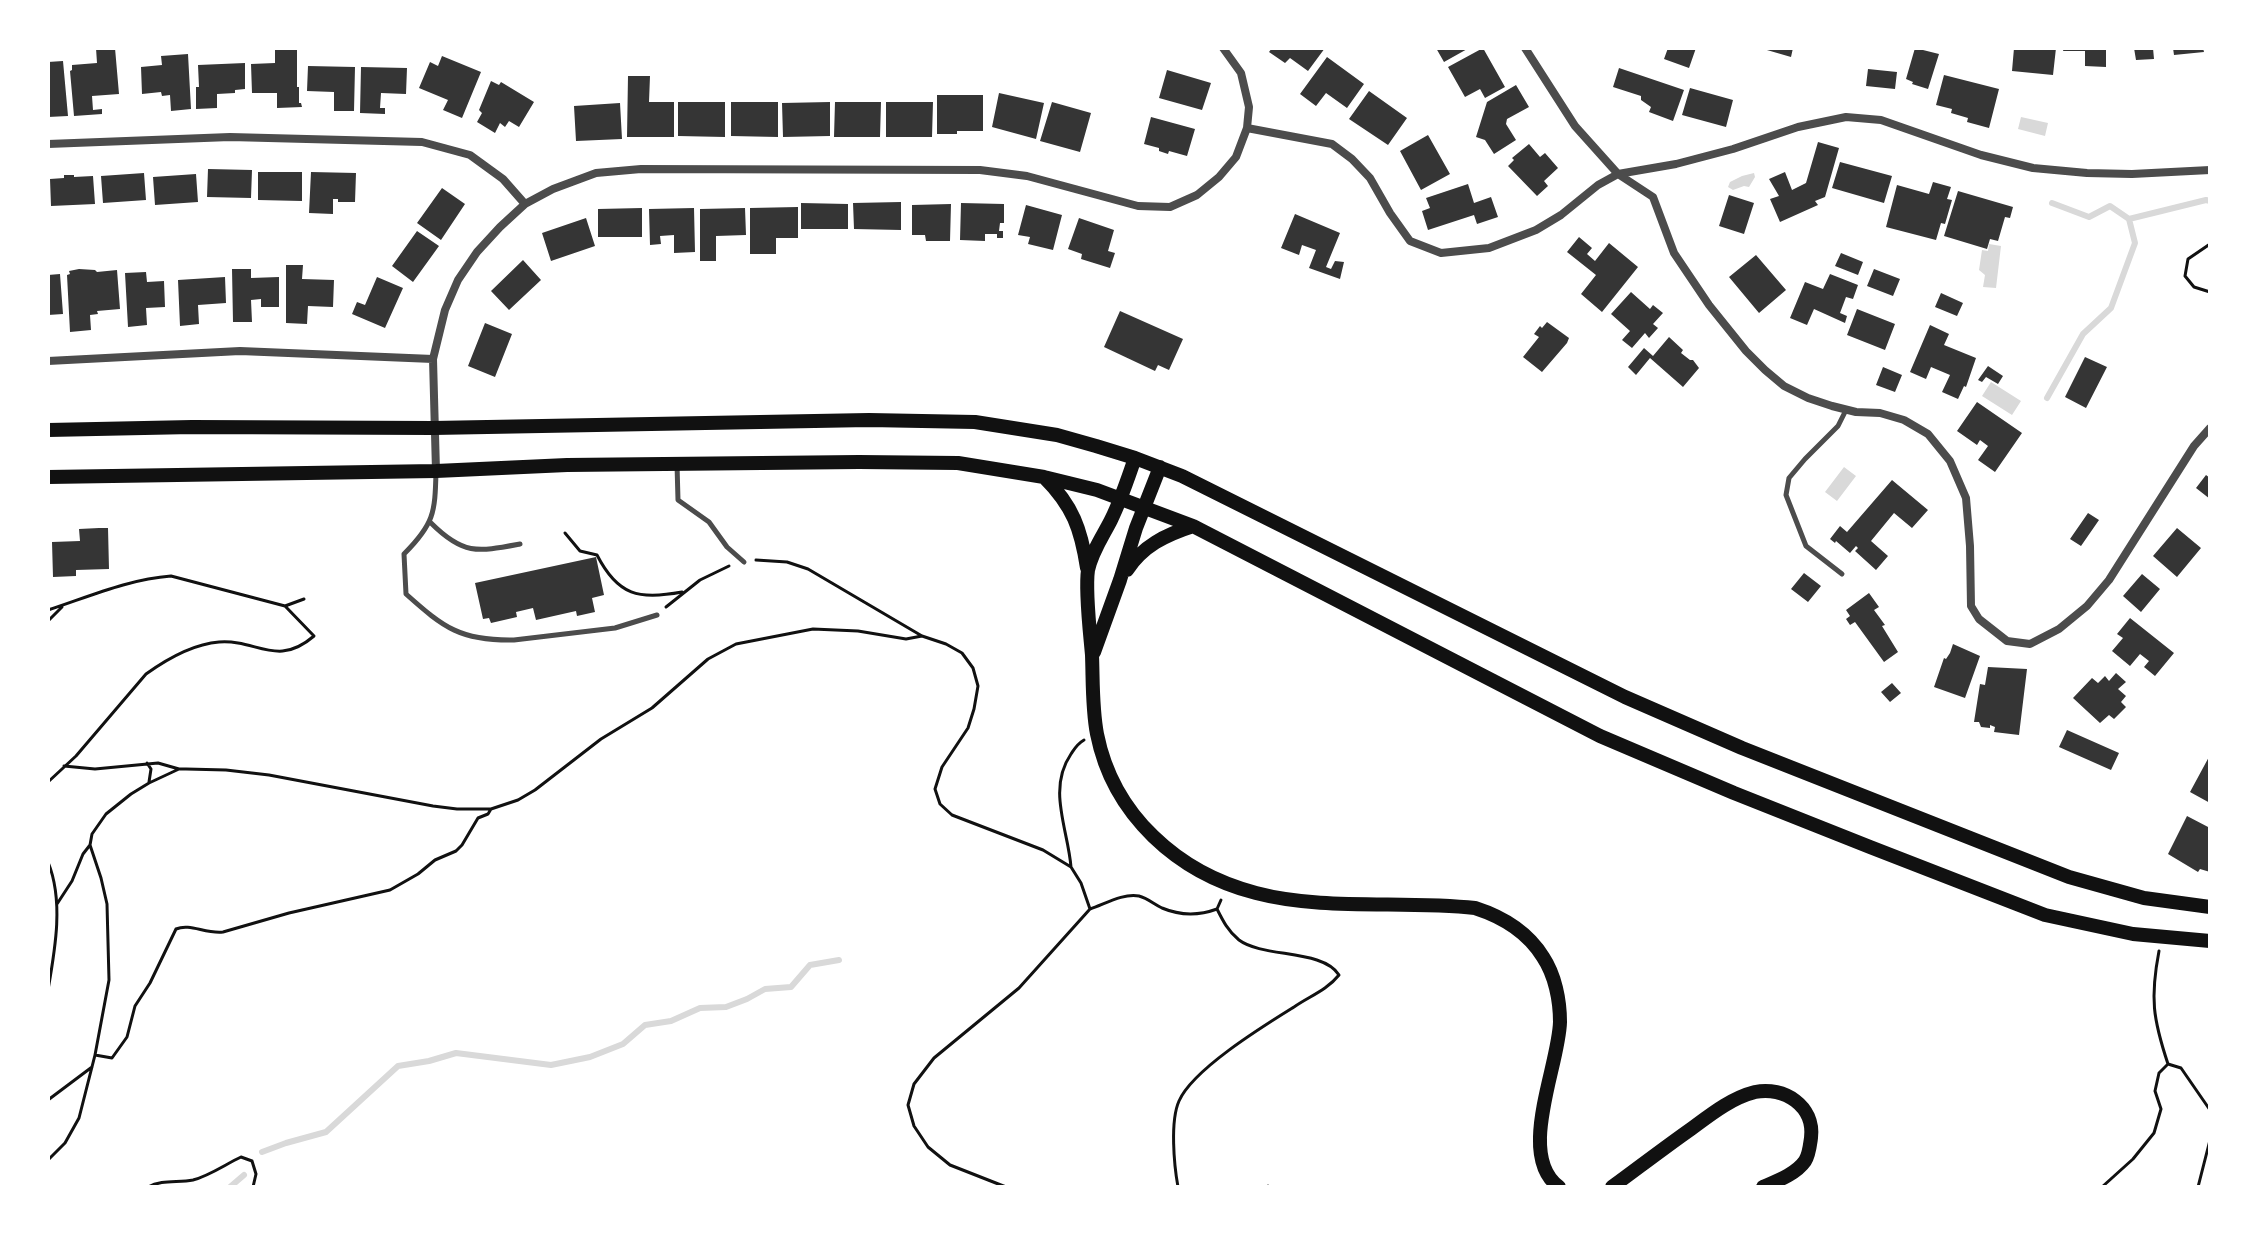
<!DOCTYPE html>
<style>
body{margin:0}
#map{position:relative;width:2258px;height:1235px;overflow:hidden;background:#fff;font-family:"Fira Sans",sans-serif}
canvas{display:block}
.frame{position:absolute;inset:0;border:50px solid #fff;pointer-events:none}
</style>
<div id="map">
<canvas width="2258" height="1235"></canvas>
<div class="frame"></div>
</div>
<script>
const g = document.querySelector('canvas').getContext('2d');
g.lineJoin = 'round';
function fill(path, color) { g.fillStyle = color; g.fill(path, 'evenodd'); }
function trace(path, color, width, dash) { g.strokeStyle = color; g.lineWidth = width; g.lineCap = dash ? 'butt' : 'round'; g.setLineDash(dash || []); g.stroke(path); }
fill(new Path2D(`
 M2021,117L2048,123L2045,136L2018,129Z
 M1754,173L1755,177L1749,187L1744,186L1733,190L1728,187L1730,182L1742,176Z
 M1989,244L2001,246L1996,288L1983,287L1985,275L1979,270L1982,250L1988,251Z
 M1991,382L2021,401L2012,415L1982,396Z
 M1844,467L1856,476L1837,501L1825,492Z`), '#d9d9d9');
trace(new Path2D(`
 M2052,203L2089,217L2110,206L2129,219L2206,200L2210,201
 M2047,398L2083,334L2111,308L2135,243L2129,219
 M262,1152L286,1143L326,1132L398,1066L429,1061L456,1053L551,1065L590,1057L623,1044L645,1025L671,1021L700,1008L726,1007L747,999L765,989L791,987L810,965L839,960
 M230,1187L244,1175`), '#d9d9d9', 6);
fill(new Path2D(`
 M96,48H115L119,94L92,96L93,110L102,109V114L74,116L70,71L72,70V65L97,63Z
 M1272,48H1325L1308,71L1290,58L1285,63L1269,52Z
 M1436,48H1469L1444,62Z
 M1483,48L1505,87L1485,98L1480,89L1465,97L1448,67Z
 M1668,48H1696L1689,68L1664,59Z
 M1760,48H1793L1791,57Z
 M1915,48L1939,54L1928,89L1912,84L1913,82L1906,79Z
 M2014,48H2056L2053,75L2012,71Z
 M2064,48H2106V67L2085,66V51H2063Z
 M2134,48H2153L2154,59L2136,60Z
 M2173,48H2203L2204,52L2174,55Z
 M275,50H297V87H299V103H301L302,107L277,108V93H252L251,64L275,63Z
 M188,54L191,109L171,111L170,95L162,96L161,92L142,94L141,67L162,65L161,56Z
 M442,56L481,72L462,118L443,110L448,100L419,88L430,62L438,66Z
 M1327,57L1364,84L1347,108L1326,93L1316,106L1300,94Z
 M63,61L68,116L48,117V62Z
 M245,63V89L235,90V93L217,94V108L196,109V87H199L198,65Z
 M308,66L355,67L354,111H334V92L307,91Z
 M361,67L407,68L406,94L381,93L380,108H385V114L360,113Z
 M1619,68L1684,90L1673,121L1649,112L1651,107L1641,100V96L1613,87Z
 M1868,69L1897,72L1895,89L1866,86Z
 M1167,70L1211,83L1202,110L1159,98Z
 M1944,75L1999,89L1989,128L1967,122L1968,118L1951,113L1952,109L1936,105Z
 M628,76H650L649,102H674V137H627Z
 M491,81L499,85L501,82L534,102L519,127L509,121L505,127L500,123L495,133L477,122L482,113L479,110Z
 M1516,85L1529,107L1507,119L1506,124L1516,140L1494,154L1485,140L1476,137L1487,102Z
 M1690,88L1733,100L1726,127L1682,115Z
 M1369,91L1407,118L1388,145L1349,119Z
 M999,93L1044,103L1036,139L992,127Z
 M937,95H983V131H957V134H937Z
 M678,102H725V137L678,136Z
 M731,102H778V137L731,136Z
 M830,102V136L783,137L782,103Z
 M835,102H881L880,137H834Z
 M886,102H933L932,137H886Z
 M1052,102L1091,113L1080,152L1040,141Z
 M620,103L622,139L576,141L574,106Z
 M1151,117L1195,129L1187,156L1169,151L1168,154L1159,151V148L1144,144Z
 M1428,135L1450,174L1421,190L1400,151Z
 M1818,142L1839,148L1825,197L1815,201L1818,205L1780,222L1770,199L1779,196L1769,179L1785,172L1792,190L1806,183Z
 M1529,144L1540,157L1545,153L1558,168L1544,181L1548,186L1537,196L1508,166L1514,160L1512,158Z
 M1840,162L1892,176L1884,203L1832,188Z
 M208,169L252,170L251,198L207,197Z
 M258,172H302V201L258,200Z
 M311,172L356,173L355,202H338V199H333V214L309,213Z
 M144,173L146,200L103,203L101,176Z
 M196,174L198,202L155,205L153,177Z
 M64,175H74V177L93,176L95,204L51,206L50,179L64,178Z
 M1933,182L1951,187L1947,199L1952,200L1945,224L1941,223L1936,240L1886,227L1897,185L1929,194Z
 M1468,184L1474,203L1491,197L1498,217L1477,224L1474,215L1428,230L1422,211L1430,208L1426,198Z
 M442,188L465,204L441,240L417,223Z
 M1958,191L2013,207L2010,218L2005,217L1998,241L1990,239L1987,249L1944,236Z
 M1729,195L1754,203L1744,234L1719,226Z
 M901,202V230L854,229L853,203Z
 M801,203L848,204V229H801Z
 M961,203L1004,204V223H1000L999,231H1003V238H997V234H985V241L960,240Z
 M951,204L950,241H926L925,235H912V205Z
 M1026,205L1062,215L1053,250L1028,244L1030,237L1018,235Z
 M798,207V238H776V254H750V208Z
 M642,208V237H598V209Z
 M694,208L695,252L674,253V235L660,236L661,244L650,245L649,209Z
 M745,208L746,235L716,236V261H700V209Z
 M1295,214L1340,233L1326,267L1331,269L1335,261L1344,262L1340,279L1309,268L1316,250L1302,245L1299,255L1281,248Z
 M586,218L595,246L551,261L542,233Z
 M1079,218L1114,230L1108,251L1115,253L1110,268L1081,259L1082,254L1068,249Z
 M417,231L439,246L413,282L392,266Z
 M1579,237L1592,248L1587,254L1595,261L1609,243L1638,267L1602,312L1581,294L1596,275L1567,252Z
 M1841,253L1863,262L1858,275L1835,266Z
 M1756,255L1786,290L1759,313L1729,277Z
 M523,260L541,280L509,310L491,291Z
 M286,265H303L302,279L334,280L333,307L308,306L307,324L286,323Z
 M79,269L95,270L97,272L117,270L120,309L97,311L98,314L90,315L91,330L70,332L67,275L70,274L69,271Z
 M232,269H251V278L279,277V307H261V299L251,300L252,322H233Z
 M1874,269L1900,279L1893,296L1867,286Z
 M146,272L147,282L164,281L165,307L146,308L147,325L128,327L125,273Z
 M60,274L63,314L48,315V275Z
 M1830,274L1858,285L1853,299L1846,297L1840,313L1847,316L1845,323L1814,309L1807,325L1790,318L1805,282L1823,289Z
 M225,277L226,303L198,305L199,324L180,326L178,280Z
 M377,277L403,288L385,328L352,314L357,302L365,305Z
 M1631,292L1650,309L1653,305L1663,313L1653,324L1658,328L1649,338L1645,333L1632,348L1622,340L1630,331L1611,314Z
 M1941,293L1963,303L1957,316L1935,307Z
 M1857,309L1895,324L1885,350L1847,335Z
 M1120,311L1183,339L1169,370L1158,365L1155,371L1104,347Z
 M1547,322L1569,338L1567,343L1542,372L1523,357L1539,337L1534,334L1540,326L1542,328Z
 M485,323L512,334L495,377L468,366Z
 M1930,325L1949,334L1944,345L1976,358L1966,387L1964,386L1958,399L1942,392L1950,375L1931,367L1926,379L1910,372Z
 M1669,337L1683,350L1681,353L1690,360H1693L1699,368L1683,387L1650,358L1636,375L1628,367L1644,348L1653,356Z
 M2085,357L2107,367L2086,408L2065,397Z
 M1988,366L2003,376L1998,384L1986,377L1982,382L1978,380Z
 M1883,367L1902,375L1895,392L1876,385Z
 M1977,402L2022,433L1995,472L1978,460L1988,446L1980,440L1977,445L1957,431Z
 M2206,475L2210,478V499L2196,488Z
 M1892,480L1928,510L1912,528L1894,513L1871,541L1888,556L1876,570L1855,551L1858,548L1856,546L1850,553L1836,541L1835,543L1830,539L1840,526L1847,532Z
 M2088,513L2099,520L2081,546L2070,539Z
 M99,528H108L109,569L76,570V576L53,577L52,542L80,541L79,529Z
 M2177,528L2201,548L2177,577L2153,556Z
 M596,557L604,595L592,598L595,612L577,616L576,611L536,620L533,608L516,612L517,617L491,623L489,618L483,619L475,583Z
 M1804,573L1821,586L1808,602L1791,589Z
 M2142,574L2160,589L2141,612L2123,596Z
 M1869,593L1879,607L1874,610L1885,625L1882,626L1898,652L1884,662L1855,622L1850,625L1846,619L1850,616L1846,610Z
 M2130,618L2174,653L2155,676L2144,667L2149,661L2140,654L2130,666L2112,651L2123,638L2117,634Z
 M1953,644L1980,656L1965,698L1934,687L1944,658L1946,659L1950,653Z
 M1988,667L2027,669L2019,735L1994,732L1995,727L1990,725V728L1981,727L1979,722H1974L1980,684L1985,685Z
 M2116,673L2126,682L2118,689L2126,696L2121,702L2126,707L2114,719L2109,715L2100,723L2073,698L2092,678L2098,683L2105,676L2109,681Z
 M1892,683L1901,693L1890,702L1881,692Z
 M2067,730L2119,753L2111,770L2059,747Z
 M2210,755V803L2190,792Z
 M2187,816L2210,828V872L2200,869L2198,872L2168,854Z`), '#353535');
trace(new Path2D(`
 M2210,244L2188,259L2185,276L2194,287L2210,292
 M565,533L580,551L597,555C618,596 639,600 682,592
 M756,560L787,562L808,569L922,636L946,644L962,653L973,668L978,686L974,709L968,728L942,767L935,789L940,804L952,815L1043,850L1071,867L1081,883L1090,909
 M666,607L700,580L729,566
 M48,610C88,597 129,579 171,576L285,606L304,599
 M48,621L62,607
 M147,763L151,769L149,782
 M64,766L95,769L158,763L179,769
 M48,782L76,756L146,674C167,659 193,644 219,642C257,639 277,668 314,636L285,606
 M48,862C64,901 55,950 48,990
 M1071,867C1068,829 1047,789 1071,754C1075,748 1077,744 1084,740
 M57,904L72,881L83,854L90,845
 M1090,909C1105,904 1123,893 1139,896C1147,898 1154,904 1162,908C1181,916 1198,916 1217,909L1221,900
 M2159,951C2150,998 2153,1019 2168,1064
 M95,1055L112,1058L127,1037L135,1006L150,983L176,929C190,923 205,934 223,932L289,913L390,890L418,874L435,860L456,851L462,845L478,818L488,814L491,809
 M48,1100L92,1067
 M48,1160L65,1143L79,1118L95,1055L109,980L107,904L101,878L90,845L92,834L106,814L131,794L149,783L179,769H186L226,770L269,775L433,806L457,809H491L518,800L535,790L601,739L652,708L708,659L736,644L813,629L858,631L906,639L922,636
 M148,1187C162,1179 178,1183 193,1180C209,1176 226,1164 241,1157L252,1161L256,1174L253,1187
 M1006,1187L950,1165L928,1147L914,1126L908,1105L914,1084L934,1058L1019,988L1090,909
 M1178,1187C1174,1165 1170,1121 1179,1101C1193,1069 1265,1025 1294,1007C1310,996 1327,990 1339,975C1323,949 1263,958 1239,940C1228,931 1223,921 1217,909
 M1268,1187V1186
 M2102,1187L2133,1159L2154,1133L2161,1109L2155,1091L2159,1073L2168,1064L2181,1068L2210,1110
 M2198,1187L2210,1140`), '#111', 3);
trace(new Path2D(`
 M677,464L678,500L709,522L727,547L744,562
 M436,472C435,513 434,524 404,554L406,594C444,628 461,641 514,640L615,628L657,615
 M431,523C463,555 477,552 520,544
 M1842,574L1806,546L1786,495L1789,478L1805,459L1838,426L1846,410`), '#4c4c4c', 5);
trace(new Path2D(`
 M1525,48L1575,126L1618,174L1653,197L1674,253L1709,305L1746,351L1765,370L1784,386L1808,398L1832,406L1856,412L1880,413L1904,420L1928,434L1950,461L1966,498L1970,546L1971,606L1979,619L2007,641L2030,644L2059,629L2087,606L2109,580L2194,446L2210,428
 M1247,128L1332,144L1352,159L1370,178L1390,213L1410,241L1441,253L1489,248L1536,230L1561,215L1598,185L1618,174L1676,164L1733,149L1798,127L1846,117L1881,120L1981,155L2033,168L2087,173L2132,174L2210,170
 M48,144L230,137L422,142L470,155L503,179L525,204
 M48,361L240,351L433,359
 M436,471L433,359L445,310L458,280L477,252L500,227L525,204L553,189L596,173L641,169L980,170L1027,176L1138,206L1170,207L1197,195L1219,177L1236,157L1247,128L1249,107L1241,73L1223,48`), '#4c4c4c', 8);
trace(new Path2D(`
 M48,430L192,427L433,428L869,420L975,422L1057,435L1096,446L1135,458L1182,476L1625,697L1742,748L2069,877L2144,898L2210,907
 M1135,458C1128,478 1121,500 1111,520C1103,536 1092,551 1088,570C1085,591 1090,632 1092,655C1093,681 1092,708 1097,734C1113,815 1178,873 1256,893C1324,911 1404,900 1475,908C1503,917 1527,931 1543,957C1555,975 1560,1000 1560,1022C1559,1066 1516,1156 1559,1187
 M48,477L436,471L567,465L859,462L958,463L1044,477L1097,490L1193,526L1600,736L1734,793L1870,847L2045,915L2133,934L2210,941
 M1044,477C1073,506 1081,529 1087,568
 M1127,570C1143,546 1165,535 1193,526
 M1094,652L1120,580L1136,528L1160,467
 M1612,1187C1638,1168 1664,1148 1691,1129C1710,1115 1731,1098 1755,1092C1784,1086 1815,1106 1811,1138C1810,1145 1809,1155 1805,1161C1796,1174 1777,1181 1763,1187`), '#111', 14);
</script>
